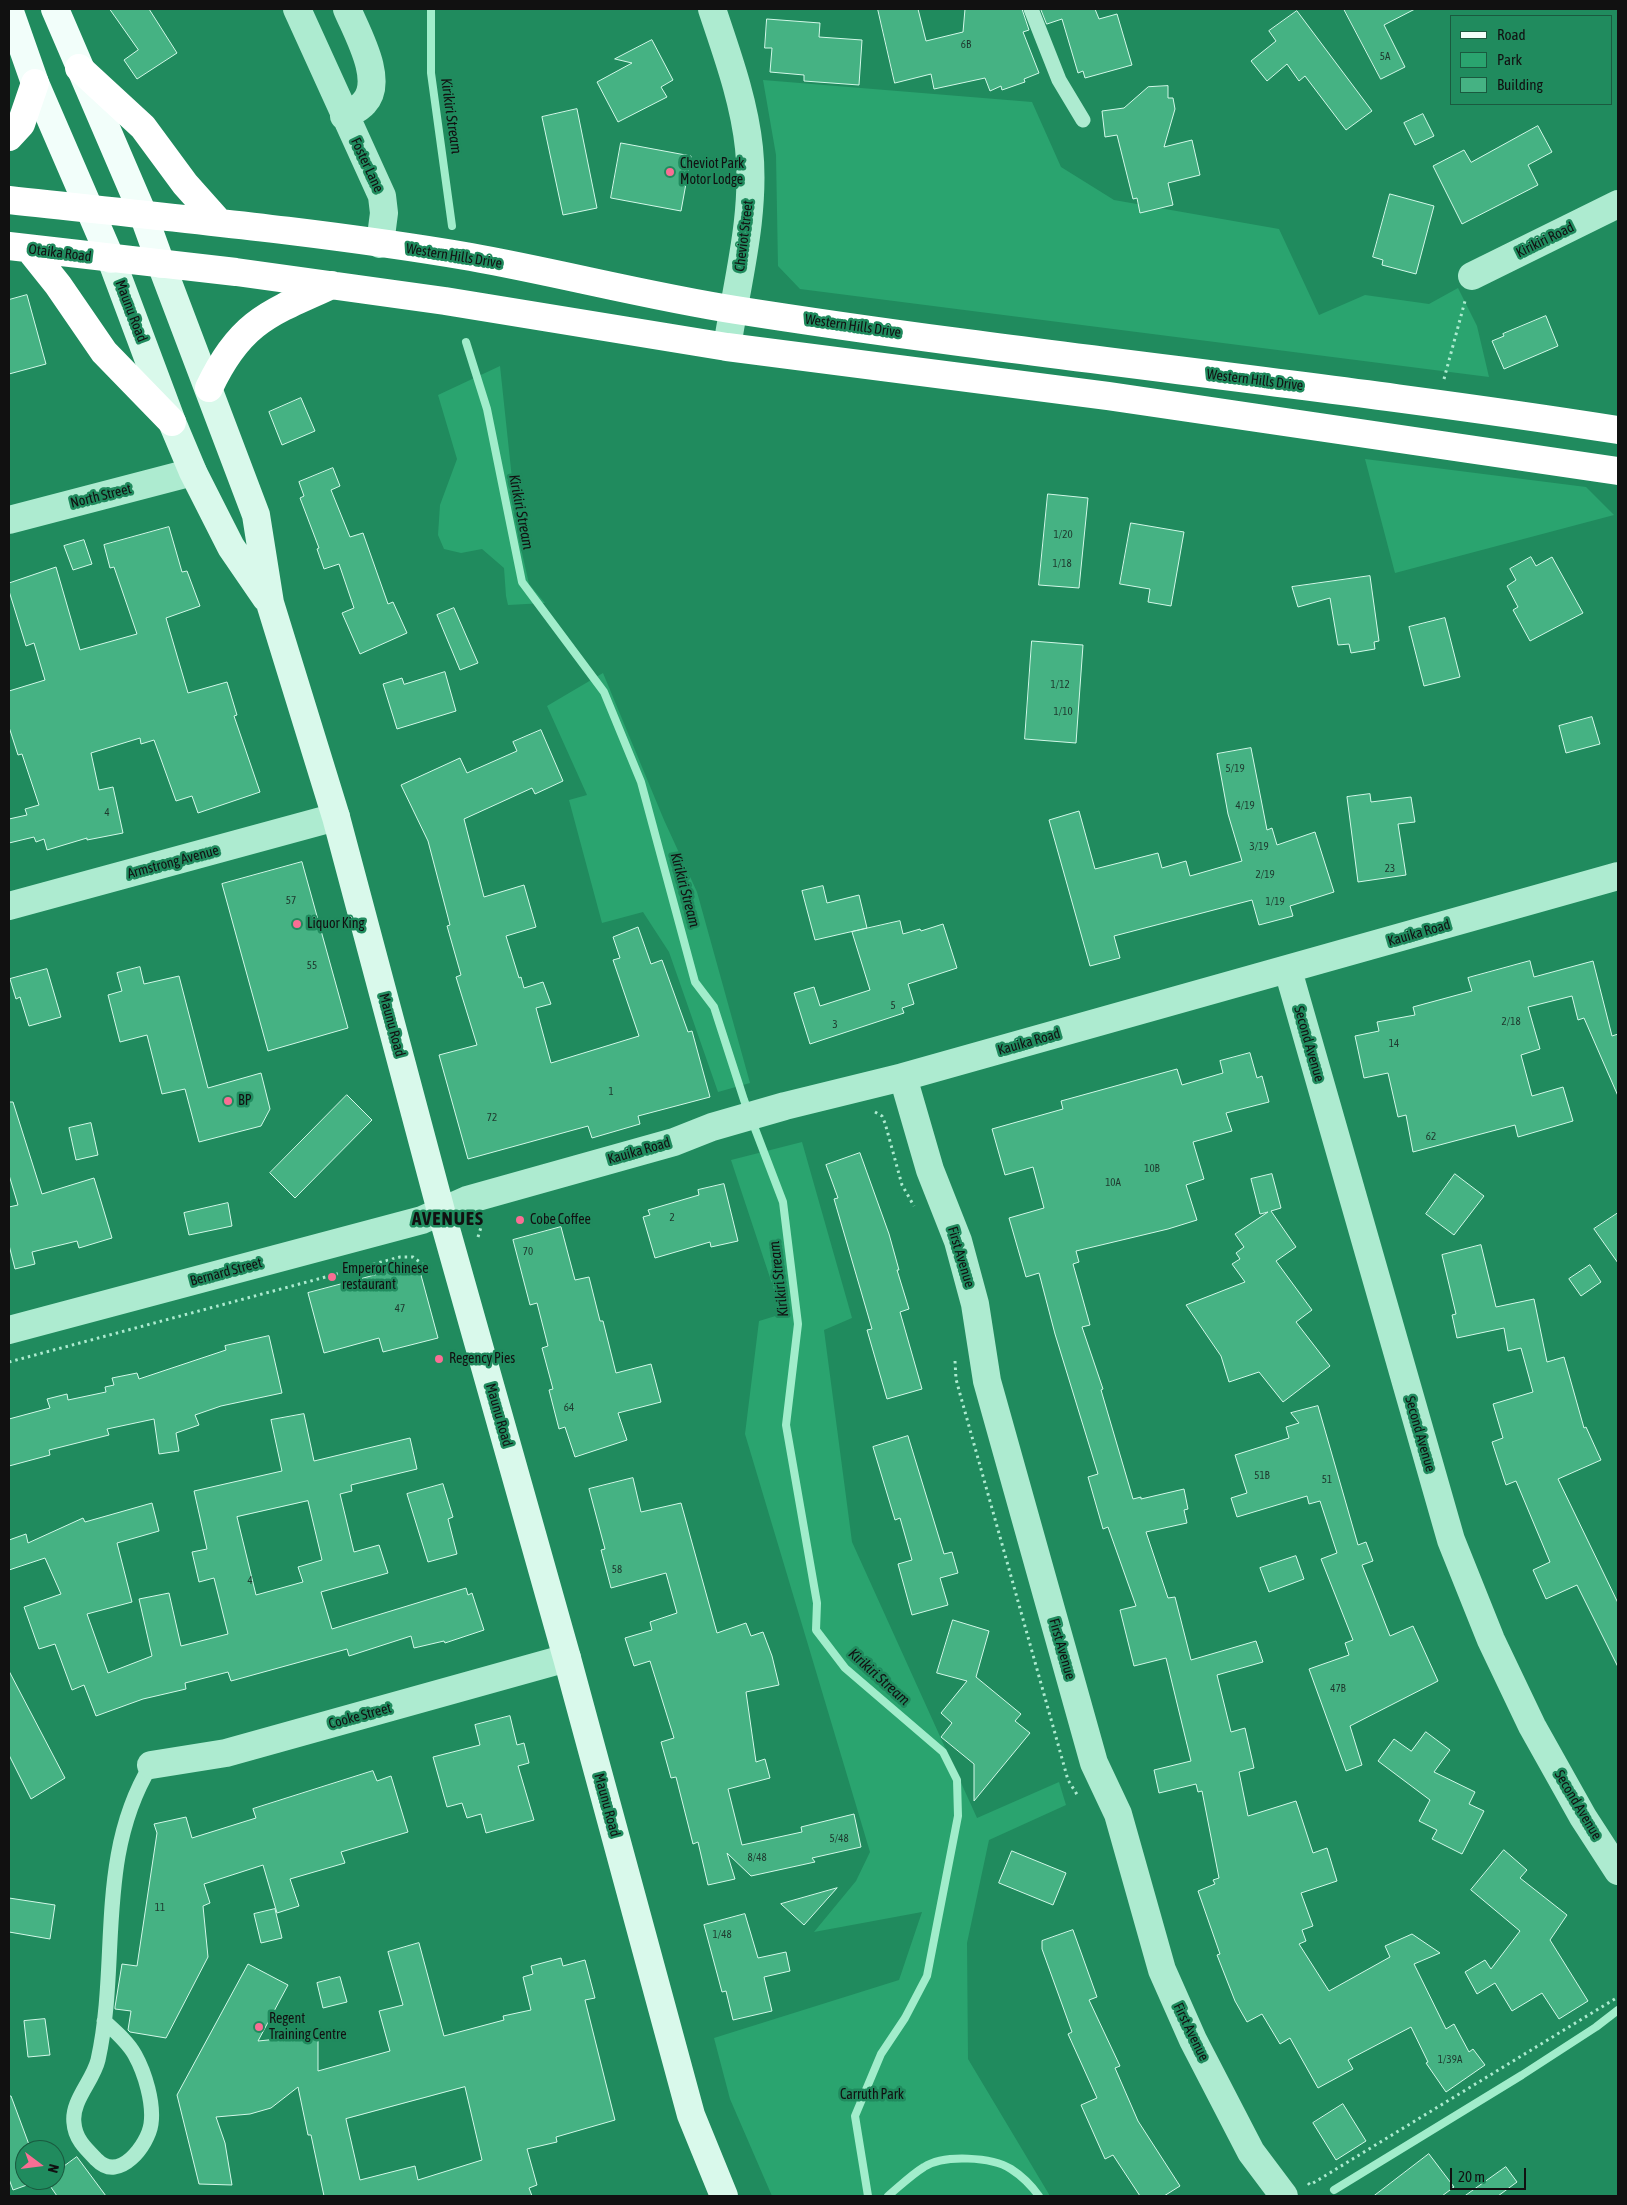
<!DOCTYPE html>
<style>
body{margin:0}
#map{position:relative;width:1627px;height:2205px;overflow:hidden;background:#208b5e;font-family:"Asap Condensed",sans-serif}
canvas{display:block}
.frame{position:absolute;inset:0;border:10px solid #111;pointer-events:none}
.legend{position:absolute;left:1450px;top:15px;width:162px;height:90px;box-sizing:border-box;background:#208b5e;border:1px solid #1a5a3f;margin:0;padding:6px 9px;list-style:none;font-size:15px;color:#111}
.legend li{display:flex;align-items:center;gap:10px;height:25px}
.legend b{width:25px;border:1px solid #1a5a3f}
.north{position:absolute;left:15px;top:2140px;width:50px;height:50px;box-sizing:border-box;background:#208b5e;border:1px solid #1a5a3f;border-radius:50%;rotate:105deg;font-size:14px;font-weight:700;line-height:20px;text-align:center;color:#111}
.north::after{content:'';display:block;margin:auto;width:18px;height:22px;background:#f96e94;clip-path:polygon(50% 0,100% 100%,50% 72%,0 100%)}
.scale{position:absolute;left:1450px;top:2168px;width:76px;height:22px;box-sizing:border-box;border:2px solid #111;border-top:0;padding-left:6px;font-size:15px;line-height:18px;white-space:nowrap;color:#111;-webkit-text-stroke:4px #208b5e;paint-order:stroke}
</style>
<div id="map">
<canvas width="1627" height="2205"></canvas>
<div class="frame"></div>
<ul class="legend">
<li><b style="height:6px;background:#f2fefa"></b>Road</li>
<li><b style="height:14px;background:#2aa46f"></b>Park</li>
<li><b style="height:14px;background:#45b283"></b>Building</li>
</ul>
<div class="north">N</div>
<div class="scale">20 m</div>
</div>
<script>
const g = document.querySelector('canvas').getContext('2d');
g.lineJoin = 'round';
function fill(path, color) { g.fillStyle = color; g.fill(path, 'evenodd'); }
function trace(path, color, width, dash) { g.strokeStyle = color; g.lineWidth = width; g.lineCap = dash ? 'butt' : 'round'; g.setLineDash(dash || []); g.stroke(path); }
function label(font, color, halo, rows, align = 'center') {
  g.font = font + ' "Asap Condensed",sans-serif'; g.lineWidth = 5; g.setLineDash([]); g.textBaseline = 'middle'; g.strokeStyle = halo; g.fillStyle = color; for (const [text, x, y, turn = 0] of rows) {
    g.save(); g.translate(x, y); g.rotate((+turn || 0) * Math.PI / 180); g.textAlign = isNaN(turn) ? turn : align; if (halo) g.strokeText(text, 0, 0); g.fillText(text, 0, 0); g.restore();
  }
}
fill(new Path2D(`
 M763,80L1032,102L1061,167L1114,200L1279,229L1319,315L1365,295L1429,304L1458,288L1477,326L1489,377L800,289L778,266L776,155Z
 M500,366L518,535L529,584L545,603L508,605L506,596L504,568L482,549L461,553L444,549L438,535L440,505L457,459L438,395Z
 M1365,459L1586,487L1614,515L1395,573Z
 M603,673L664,820L697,892L750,1083L718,1092L669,952L643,912L602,923L569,800L587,795L547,706Z
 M802,1142L852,1318L824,1330L852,1542L977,1818L1059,1782L1066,1805L989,1840L967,1943L968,2059L1050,2196H772L730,2099L714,2038L899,1980L922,1912L814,1932L856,1881L870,1852L745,1434L759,1321L782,1314L731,1160Z`), '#2aa46f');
trace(new Path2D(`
 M431,9V73L452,226
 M466,342L487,409L522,582L604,692L641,782L695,982L714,1007L744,1100L783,1202L798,1324L786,1425L817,1603L816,1630L845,1668L943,1752L957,1780L958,1816L927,1976L905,2018L881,2054L855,2116L868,2196
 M1334,2190L1522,2075L1596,2027L1618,2010
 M888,2196C900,2186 911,2175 924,2167C944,2154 992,2157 1011,2169C1022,2176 1031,2185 1039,2196`), '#a1edcb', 8);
const building = new Path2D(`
 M110,9H149L177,53L137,79L124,60L138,50Z
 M878,9H918L926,41L963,32L965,9H1022L1029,30L1023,32L1039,73L1024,79L1025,82L1002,90L1001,86L990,91L985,78L934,89L931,74L895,83Z
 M1041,9H1095L1099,19L1117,14L1132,65L1085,78L1083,71L1078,73L1062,19L1047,24Z
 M1344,9H1415L1384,25L1405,67L1381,79Z
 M1297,11L1372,111L1346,130L1305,76L1299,81L1287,64L1267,81L1251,61L1276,41L1269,31Z
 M767,19L820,23L819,37L862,40L859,85L804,81V75L770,72L772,48H765Z
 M652,40L673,80L661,87L667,97L618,122L597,82L632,63L615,59Z
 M1168,86V98H1173L1175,109L1164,147L1192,140L1200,175L1168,183L1173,205L1140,213L1137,198L1133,199L1117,135L1105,137L1102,111L1124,108L1148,87Z
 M577,109L597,208L563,215L542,117Z
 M1423,114L1434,136L1415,145L1404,123Z
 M1538,126L1552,152L1528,165L1538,185L1462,224L1433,166L1464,150L1471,162Z
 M621,143L691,156L681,211L611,198Z
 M1390,194L1434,206L1416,274L1382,265L1383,260L1373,257Z
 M27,295L46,364L9,374V300Z
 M1546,316L1558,346L1504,369L1492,341L1504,336L1503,334Z
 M301,398L315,431L282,445L269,412Z
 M333,468L340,486L331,490L350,537L363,533L388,604L393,602L407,633L360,654L342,613L354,608L339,564L324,569L317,549L319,548L300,498L304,496L299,482Z
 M1048,494L1088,498L1079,588L1039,585Z
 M1131,523L1184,532L1171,606L1148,602L1150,589L1120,584Z
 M169,527L182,572L187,571L200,606L166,618L188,693L227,682L237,715L234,716L260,792L198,813L192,796L176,801L154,740L141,744L140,738L91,753L99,790L113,787L123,833L87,840V838L47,850L44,839L36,842L34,837L9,843V819L27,815L25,809L39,805L22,754L18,755L9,727V691L45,680L34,643L26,646L9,591V583L56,567L80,650L137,634L114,567L110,568L104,545Z
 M84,540L92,564L73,570L64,546Z
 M1531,557L1536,566L1552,557L1583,613L1530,641L1513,610L1518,607L1507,586L1516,580L1510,569Z
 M1370,576L1379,641L1374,642L1375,649L1351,653L1349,644L1338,645L1330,598L1298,607L1292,587Z
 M454,608L478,663L460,670L437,615Z
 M1445,618L1460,677L1424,686L1409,627Z
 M1032,641L1083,645L1076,743L1025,739Z
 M445,672L456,711L397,729L383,684L402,678L404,684Z
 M1592,717L1600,744L1566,753L1559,726Z
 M541,730L563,781L535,794L532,788L464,819L484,897L524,885L536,927L506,936L519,978L521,977L524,988L543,982L551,1004L536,1008L551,1063L639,1036L613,960L620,958L613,937L638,927L651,964L662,960L688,1032L692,1031L710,1097L638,1116L640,1124L592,1138L588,1126L468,1159L439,1055L477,1045L456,977L461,975L447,926L450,925L428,841L401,785L460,758L467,773L517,751L513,742Z
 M1251,748L1267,830L1272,828L1277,845L1315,832L1334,892L1290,906L1293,916L1259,925L1252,900L1114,936L1120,958L1090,966L1049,820L1079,811L1095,869L1158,853L1162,868L1186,861L1190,876L1242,861L1228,814L1217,754Z
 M1370,794L1371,802L1411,797L1415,822L1398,824L1406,875L1358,882L1347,797Z
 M302,862L348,1028L268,1051L222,884Z
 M823,886L827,903L859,895L867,928L815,940L802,891Z
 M900,921L903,934L920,929L921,931L943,924L957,968L908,984L914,1004L902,1008L904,1013L810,1044L794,993L814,987L820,1006L870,990L852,932Z
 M1530,961L1534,977L1593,961L1612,1036L1618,1034V1096L1584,1018L1578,1020L1572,996L1528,1007L1540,1049L1521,1055L1532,1096L1563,1087L1573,1121L1518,1137L1515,1125L1413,1152L1406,1115L1398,1117L1388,1073L1364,1078L1355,1036L1379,1031L1377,1022L1415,1015L1413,1007L1472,991L1468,978Z
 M140,967L144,984L179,976L208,1088L261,1073L270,1109L261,1126L199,1142L185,1089L162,1094L147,1035L120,1042L108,995L122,991L117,973Z
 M47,969L61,1017L29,1026L20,997L16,999L10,979Z
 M1250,1053L1257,1078L1262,1076L1269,1102L1226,1113L1232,1131L1193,1142L1204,1179L1186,1185L1197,1220L1168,1229L1076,1251L1079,1262L1073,1264L1090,1325L1082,1327L1103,1389L1101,1390L1133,1499L1141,1497V1499L1184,1489L1188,1509L1184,1510L1187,1523L1146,1532L1168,1598L1175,1597L1191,1660L1256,1641L1263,1662L1217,1675L1231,1732L1245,1728L1254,1768L1239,1772L1248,1816L1296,1801L1313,1853L1327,1848L1337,1881L1301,1893L1313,1926L1302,1930L1306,1941L1299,1944L1329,1991L1390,1957L1385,1946L1412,1934L1440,1953L1414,1964L1446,2029L1454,2024L1469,2052L1473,2049L1485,2065L1446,2092L1426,2063L1428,2062L1411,2027L1348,2060L1353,2069L1318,2088L1290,2038L1280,2044L1262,2014L1247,2022L1235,2001L1217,1955L1220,1954L1198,1891L1215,1884L1213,1880L1219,1878L1202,1791L1198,1792L1196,1784L1159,1793L1154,1770L1191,1761L1166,1658L1134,1666L1120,1610L1136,1606L1108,1527L1103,1529L1088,1477L1098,1474L1055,1334L1039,1273L1026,1277L1009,1218L1044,1208L1033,1167L1005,1175L992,1129L1063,1109L1061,1101L1177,1069L1182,1085L1223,1073L1220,1061Z
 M347,1095L372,1120L295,1198L270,1173Z
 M9,1102H13L42,1194L94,1178L112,1238L79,1248L77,1241L32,1252L35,1264L15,1269L9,1245V1207L18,1205L9,1175Z
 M91,1123L98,1155L76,1160L69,1128Z
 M860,1153L889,1234L899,1270H897L909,1309L900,1312L922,1389L887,1399L867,1330L872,1329L834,1199L838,1198L826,1165Z
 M1272,1174L1281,1208L1271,1211L1296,1247L1276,1261L1312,1310L1296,1322L1330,1366L1283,1402L1259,1372L1229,1382L1221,1356L1186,1305L1245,1282L1232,1264L1240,1259L1236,1253L1244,1247L1235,1234L1268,1212L1260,1214L1251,1179Z
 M1455,1174L1484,1196L1454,1235L1426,1214Z
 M724,1184L738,1241L711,1247L710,1242L655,1258L643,1217L650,1215L648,1210L699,1195L698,1190Z
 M228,1203L232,1226L189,1235L184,1213Z
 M1618,1213V1263L1594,1229Z
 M561,1227L575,1280L589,1277L600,1321H603L616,1373L651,1364L661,1402L618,1413L627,1440L575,1457L565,1427L559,1429L549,1390L553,1389L542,1348L548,1346L537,1303L530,1305L513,1240Z
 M1481,1245L1496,1307L1534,1299L1547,1362L1564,1357L1584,1428L1586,1427L1601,1460L1558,1479L1618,1603V1667L1577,1585L1546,1599L1533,1570L1550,1562L1516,1481L1506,1485L1492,1442L1503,1438L1493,1404L1533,1392L1521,1348L1508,1351L1504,1328L1457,1338L1452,1315L1456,1314L1442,1255Z
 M418,1264L438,1338L383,1352L379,1338L324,1353L308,1293Z
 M1590,1265L1601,1282L1581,1296L1569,1279Z
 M269,1336L282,1393L221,1406L195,1415L199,1425L176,1433L179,1451L159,1454L154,1419L107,1429L109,1435L49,1450L50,1455L9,1466V1419L50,1408L47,1399L67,1394L68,1400L106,1392L105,1387L114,1385L112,1378L137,1373L139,1379L226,1350L225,1346Z
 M1318,1406L1358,1545L1366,1542L1373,1561L1362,1565L1390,1636L1413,1626L1438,1681L1350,1726L1362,1765L1346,1771L1309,1669L1349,1655L1345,1643L1353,1640L1321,1559L1337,1553L1320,1501L1309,1504L1307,1496L1237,1517L1231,1498L1247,1493L1235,1455L1289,1438L1286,1427L1299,1423L1291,1413Z
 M304,1414L314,1461L410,1438L417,1469L351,1485L352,1491L340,1494L354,1552L379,1545L388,1573L321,1592L332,1629L466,1588L468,1595L472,1593L484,1630L445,1643L444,1641L414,1648L411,1636L349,1656L347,1649L231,1681L228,1672L185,1683L186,1689L143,1699L96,1716L84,1685L72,1690L55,1644L39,1649L24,1607L61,1594L45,1558L9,1570V1540L26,1534L28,1543L83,1518L85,1522L152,1503L159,1531L117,1543L132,1602L87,1614L108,1673L152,1656L139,1599L169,1593L181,1646L228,1634L214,1578L199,1582L192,1552L207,1549L194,1491L282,1471L271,1420ZM308,1501L322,1560L298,1567L303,1582L256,1595L237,1517Z
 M908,1436L944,1554L952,1552L958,1573L940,1578L948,1605L912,1615L898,1564L912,1560L900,1518L895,1520L873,1447Z
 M633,1478L641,1512L681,1503L717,1633L746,1623L751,1636L763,1632L772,1656L779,1685L746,1692L756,1762L765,1759L770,1778L728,1789L742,1845L802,1832L801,1827L854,1814L861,1847L812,1858L815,1862L751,1876L727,1853L735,1879L708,1885L698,1842L693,1844L676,1777L671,1778L661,1742L674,1738L650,1661L634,1666L625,1638L652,1630L650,1622L677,1613L666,1573L611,1588L601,1550L605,1549L589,1489Z
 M443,1484L453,1517L448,1519L457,1554L428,1562L407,1494Z
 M1296,1556L1304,1579L1269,1592L1260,1568Z
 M953,1620L989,1631L976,1677L1021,1714L1015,1721L1030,1733L974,1801V1764L941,1737L952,1723L941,1713L967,1681L937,1673Z
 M9,1671L65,1778L31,1799L9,1755Z
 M510,1716L517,1745L524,1743L529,1763L518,1766L534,1820L486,1833L481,1814L467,1818L462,1803L447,1807L433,1757L480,1745L475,1725Z
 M1426,1732L1450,1750L1434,1772L1475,1792L1469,1804L1484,1811L1462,1854L1432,1839L1437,1830L1419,1821L1430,1800L1378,1761L1394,1739L1411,1751Z
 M373,1771L377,1781L391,1776L408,1832L341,1852L345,1863L290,1879L299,1906L277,1913L263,1865L204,1884L210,1903L203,1906L208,1957L166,2038L130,2032L128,2030L131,2011L115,2009V2007L122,1964L137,1966L157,1833L154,1824L186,1817L192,1838L256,1818L253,1809Z
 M1504,1850L1527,1870L1520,1878L1567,1915L1550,1940L1588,2001L1559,2019L1542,1993L1512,2011L1495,1983L1477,1994L1465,1972L1485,1960L1491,1969L1520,1931L1471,1890Z
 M1012,1851L1066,1873L1053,1905L999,1883Z
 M837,1888L804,1925L781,1904Z
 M9,1898L55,1905L50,1939L9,1932Z
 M275,1909L282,1938L261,1943L254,1914Z
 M745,1914L758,1958L786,1952L790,1971L764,1977L772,2011L733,2020L726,1991L722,1992L704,1925Z
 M1073,1930L1097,1997L1089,2000L1120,2066L1115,2068L1138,2121L1180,2186L1164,2196H1140L1113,2155L1105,2159L1081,2105L1097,2098L1068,2034L1072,2032L1042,1949V1941Z
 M419,1943L444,2036L504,2020L503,2016L531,2010L523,1977L533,1974L531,1966L561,1958L563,1966L585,1960L595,1998L585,2000L615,2120L556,2137L557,2142L527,2149L537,2185L529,2188L532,2196H324L311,2135H308L298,2087L271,2108L250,2114L216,2117L225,2143L232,2185L199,2184L177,2095L248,1964L288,1985L258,2041L318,2035V2071L390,2051L379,2011L403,2005L388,1952ZM465,2087L482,2160L418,2180L415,2166L360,2180L346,2119Z
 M340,1977L347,2002L323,2008L317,1983Z
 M45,2019L50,2055L28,2057L24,2021Z
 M9,2096H11L31,2150H25V2180H41L13,2190L9,2179Z
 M1343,2104L1366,2141L1336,2160L1313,2123Z
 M1429,2154L1454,2187L1442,2196H1374Z
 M77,2157L106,2196H57L46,2180H55V2173Z
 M1506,2167L1517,2182L1498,2196H1465Z`);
fill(building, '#45b283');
trace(building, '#d2f8e8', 1);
trace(new Path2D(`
 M1444,379L1465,301
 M875,1112L882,1116L885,1123L902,1185L914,1206
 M478,1237L482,1224
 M955,1361L956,1379L960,1394L1068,1780L1078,1796
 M9,1362L400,1257H413L428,1268
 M1308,2183L1310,2185L1618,1997`), '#adebd0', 3, [2.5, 4]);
trace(new Path2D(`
 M1031,9L1059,80L1083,120
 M104,2021C115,2031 128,2042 135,2055C145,2073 154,2103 151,2124C148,2145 119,2183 97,2160C86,2149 75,2139 74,2123C71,2101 93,2081 98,2060C120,1961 95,1857 151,1765`), '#adebd0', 15);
trace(new Path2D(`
 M297,9L382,196L384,213L380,244
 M712,9C727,54 744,100 749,148C756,214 737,282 727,347
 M344,116C351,112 359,109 364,103C385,81 357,33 347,9
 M1472,276L1618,204
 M9,520L193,472
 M9,906L336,817
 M1288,970L1451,1540L1491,1640L1532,1726L1583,1817L1618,1871
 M903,1077L930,1170L958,1241L975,1304L987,1381L1094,1763L1118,1814L1162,1970L1193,2040L1251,2152L1284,2196
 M9,1330L422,1220L467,1200L674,1142L712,1127L785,1106L903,1077L1618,876
 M151,1765L226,1753L567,1658`), '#adebd0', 28);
trace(new Path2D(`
 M111,259L172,422L193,472L231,547L266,598
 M161,264L256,515L270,603L336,817L441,1211L567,1658L691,2115L724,2196`), '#d9f9eb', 28);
trace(new Path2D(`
 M9,9L35,83L111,259
 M55,9L143,214L161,264`), '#f2fefa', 28);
trace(new Path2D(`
 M79,68L143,127L185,184L218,221
 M9,137L21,124L35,83
 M9,200C163,217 318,231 471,257C560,273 647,296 736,310C1029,356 1325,384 1618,430
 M9,246L236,272L445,301L727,347L1108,396L1618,471
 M30,250L58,285L104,352L172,422
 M209,388C240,322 269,313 332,285`), '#fff', 28);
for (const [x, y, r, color] of [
 [670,172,5,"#f96e94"],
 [297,924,5,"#f96e94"],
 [228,1101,5,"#f96e94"],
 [520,1220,5,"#f96e94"],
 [332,1277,5,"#f96e94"],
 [439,1359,5,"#f96e94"],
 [259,2027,5,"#f96e94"]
]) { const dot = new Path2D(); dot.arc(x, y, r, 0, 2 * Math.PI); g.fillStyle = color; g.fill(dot); trace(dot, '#208b5e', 2); }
label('11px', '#1e392e', null, [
 ["6B",966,45],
 ["5A",1385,57],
 ["1/20",1063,535],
 ["1/18",1062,564],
 ["1/12",1060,685],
 ["1/10",1063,712],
 ["5/19",1235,769],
 ["4/19",1245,806],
 ["4",107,813],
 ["3/19",1259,847],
 ["23",1390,869],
 ["2/19",1265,875],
 ["57",291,901],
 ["1/19",1275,902],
 ["55",312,966],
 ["5",893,1006],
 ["2/18",1511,1022],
 ["3",835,1025],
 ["14",1394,1044],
 ["1",611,1092],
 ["72",492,1118],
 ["62",1431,1137],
 ["10B",1152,1169],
 ["10A",1113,1183],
 ["2",672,1218],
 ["70",528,1252],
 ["47",400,1309],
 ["64",569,1408],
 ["51B",1262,1476],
 ["51",1327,1480],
 ["58",617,1570],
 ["4",250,1581],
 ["47B",1338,1689],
 ["5/48",839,1839],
 ["8/48",757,1858],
 ["11",160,1908],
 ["1/48",722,1935],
 ["1/39A",1450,2060]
]);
label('14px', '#111', '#208b5e', [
 ["Cheviot Park",680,164],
 ["Motor Lodge",680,180],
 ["Liquor King",307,924],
 ["BP",238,1101],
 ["Cobe Coffee",530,1220],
 ["Emperor Chinese",342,1269],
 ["restaurant",342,1285],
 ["Regency Pies",449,1359],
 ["Regent",269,2019],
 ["Training Centre",269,2035]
], 'left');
label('14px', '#111', '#208b5e', [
 ["Foster Lane",367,165,65],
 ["Cheviot Street",744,236,-83],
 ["Kirikiri Road",1545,240,-26],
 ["Otaika Road",60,253,7],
 ["Western Hills Drive",454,256,9],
 ["Maunu Road",131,311,69],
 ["Western Hills Drive",853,326,8],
 ["Western Hills Drive",1255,380,7],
 ["North Street",101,496,-14],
 ["Armstrong Avenue",173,862,-15],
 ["Kauika Road",1419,933,-16],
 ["Maunu Road",392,1025,75],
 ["Kauika Road",1029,1042,-16],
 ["Second Avenue",1309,1044,74],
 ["Kauika Road",639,1151,-16],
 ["First Avenue",961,1257,73],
 ["Bernard Street",226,1272,-15],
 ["Maunu Road",499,1415,74],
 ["Second Avenue",1420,1434,74],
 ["First Avenue",1062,1649,74],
 ["Cooke Street",360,1716,-15],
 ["Maunu Road",607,1805,75],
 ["Second Avenue",1578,1805,59],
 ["First Avenue",1191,2032,64]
]);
label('14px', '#111', '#208b5e', [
 ["Carruth Park",872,2095]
]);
label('italic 15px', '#111', '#208b5e', [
 ["Kirikiri Stream",451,116,82],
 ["Kirikiri Stream",521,512,79],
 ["Kirikiri Stream",685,890,75],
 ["Kirikiri Stream",779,1279,-97],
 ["Kirikiri Stream",879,1677,42]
]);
g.letterSpacing = '1px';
label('bold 19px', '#111', '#208b5e', [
 ["AVENUES",448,1219]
]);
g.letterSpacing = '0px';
</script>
